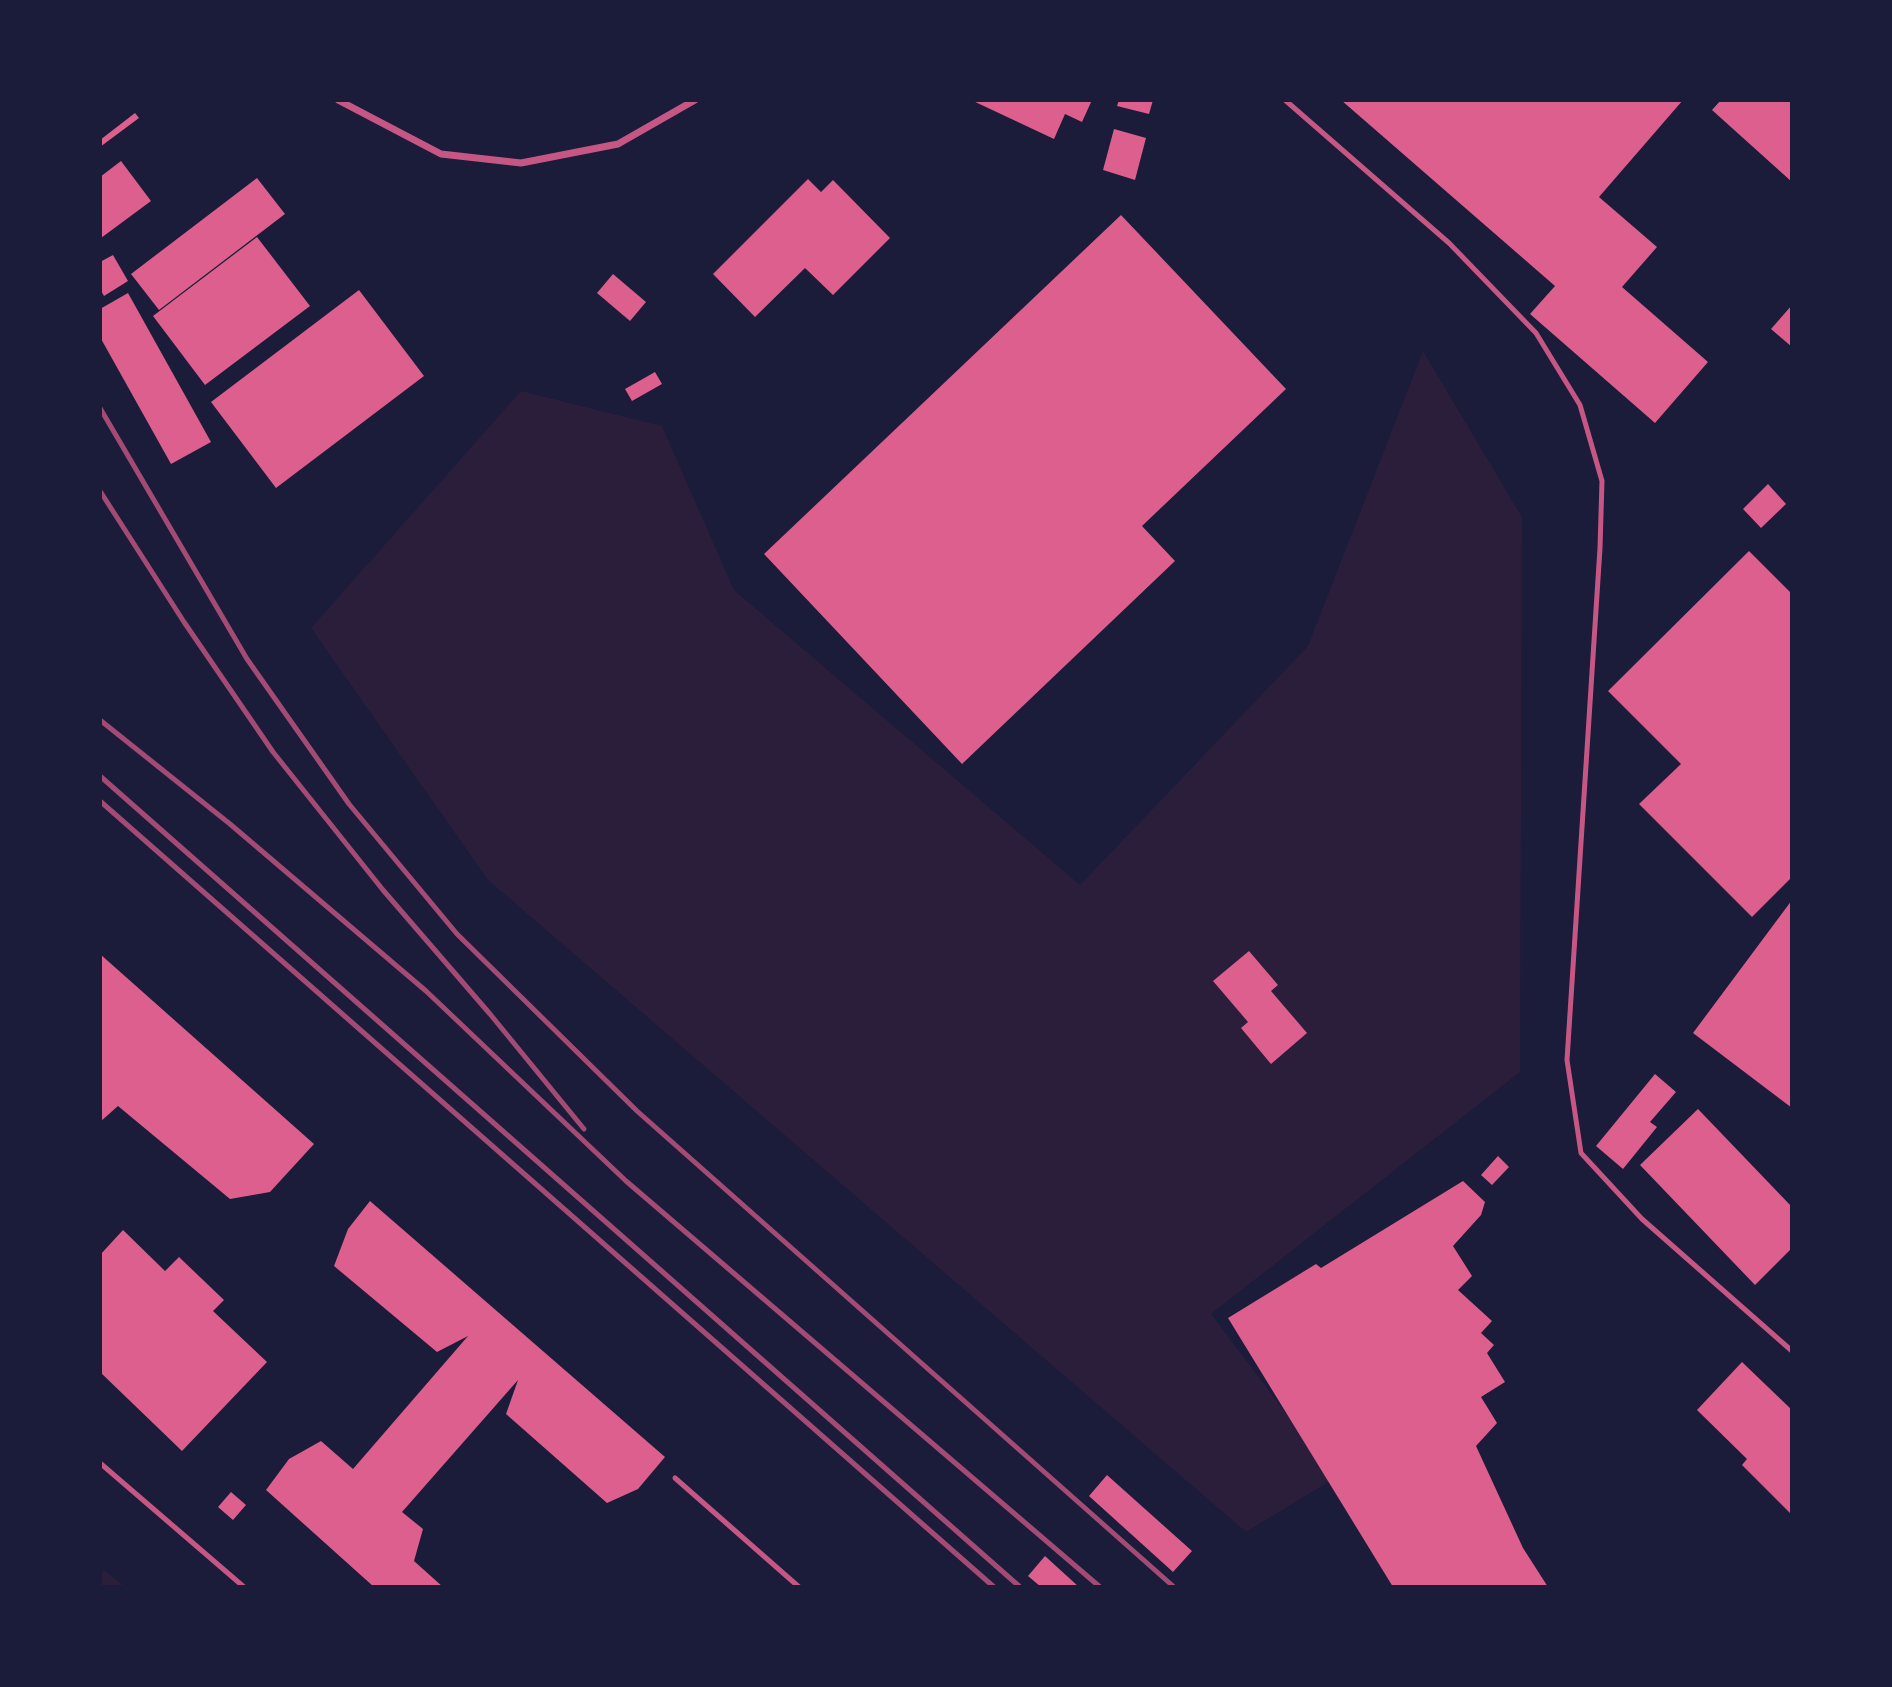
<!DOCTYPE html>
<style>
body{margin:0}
#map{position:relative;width:1892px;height:1687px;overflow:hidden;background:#1b1b3a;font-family:Karla,sans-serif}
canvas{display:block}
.frame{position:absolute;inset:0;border:102px solid #1b1b3a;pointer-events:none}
</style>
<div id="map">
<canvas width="1892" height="1687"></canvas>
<div class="frame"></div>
</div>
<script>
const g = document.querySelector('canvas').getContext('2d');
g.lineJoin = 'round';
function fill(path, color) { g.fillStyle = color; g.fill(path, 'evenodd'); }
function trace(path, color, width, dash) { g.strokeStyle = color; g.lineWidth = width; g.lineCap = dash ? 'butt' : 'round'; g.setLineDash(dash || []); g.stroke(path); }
fill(new Path2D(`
 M1423,351L1522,517L1520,1072L1211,1314L1335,1478L1246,1532L488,880L311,628L521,391L662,426L734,590L1080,885L1308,646Z
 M104,1570L125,1587H100V1576Z`), '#2a1e3b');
fill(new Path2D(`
 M971,100H1092L1082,122L1065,114L1054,139Z
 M1119,100H1153L1149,114L1117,106Z
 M1341,100H1683L1599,197L1657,247L1622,287L1708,362L1655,423L1530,314L1555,286Z
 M1721,100H1792V182L1712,110Z
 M135,113L139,118L100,147V140Z
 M1114,129L1146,138L1135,180L1103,170Z
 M121,161L151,201L101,238L100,177Z
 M257,178L285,214L159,310L131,274Z
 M808,179L821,192L833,180L890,238L833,295L805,268L755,317L713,274Z
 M1121,215L1286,389L1142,526L1175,561L962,764L764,554Z
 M257,237L310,306L205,385L153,316Z
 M113,255L128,281L104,296L100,289V262Z
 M613,274L646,302L630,321L597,293Z
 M359,290L424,376L276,488L211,402Z
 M128,293L211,442L171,464L100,337V309Z
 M1792,305V347L1771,329Z
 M655,372L662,384L632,401L625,389Z
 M1768,484L1786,504L1761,528L1743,509Z
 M1749,551L1792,594V877L1752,917L1639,804L1681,764L1608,691Z
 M1792,900V1108L1693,1033Z
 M1249,951L1278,985L1271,991L1307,1033L1271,1064L1241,1028L1248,1022L1213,981Z
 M100,954L314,1144L270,1192L230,1199L118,1106L100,1122Z
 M1655,1074L1676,1092L1650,1122L1657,1127L1623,1169L1596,1146Z
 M1698,1109L1792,1207V1248L1755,1285L1640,1165Z
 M1498,1156L1509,1167L1492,1185L1481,1175Z
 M1463,1181L1485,1202L1481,1215L1453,1246L1472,1276L1458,1290L1492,1321L1481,1333L1494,1345L1487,1353L1505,1382L1481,1397L1497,1423L1476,1446L1523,1548L1548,1587H1393L1228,1318L1316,1264L1321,1268Z
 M370,1201L665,1457L638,1489L607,1503L506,1414L518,1380L402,1512L423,1529L414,1561L443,1587H374L266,1490L289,1459L321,1441L353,1469L468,1336L437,1352L334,1266L348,1229Z
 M123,1230L165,1271L179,1257L224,1300L213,1311L267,1362L182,1451L100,1372V1255Z
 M1742,1362L1792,1410V1515L1742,1465L1747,1459L1697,1410Z
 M1107,1475L1192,1551L1173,1572L1089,1496Z
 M231,1492L246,1505L233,1520L218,1507Z
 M1045,1556L1079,1587H1041L1028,1576Z`), '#dd5f8e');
trace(new Path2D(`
 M1285,100L1449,243L1536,333L1580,405L1602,481L1600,548L1567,1060L1581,1153L1642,1219L1792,1351
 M100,1463L244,1587
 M675,1478L799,1587`), '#c65784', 5);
trace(new Path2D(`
 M338,100L441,154L521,163L618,144L695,100`), '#c65784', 7);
trace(new Path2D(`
 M100,408L247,659L349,804L457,934L637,1111L1174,1587
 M100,491L184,622L273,752L383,890L490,1014L584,1129
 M100,720L230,824L426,991L626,1181L1100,1587
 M100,776L1020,1587
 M100,801L994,1587`), '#a44b75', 5);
</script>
